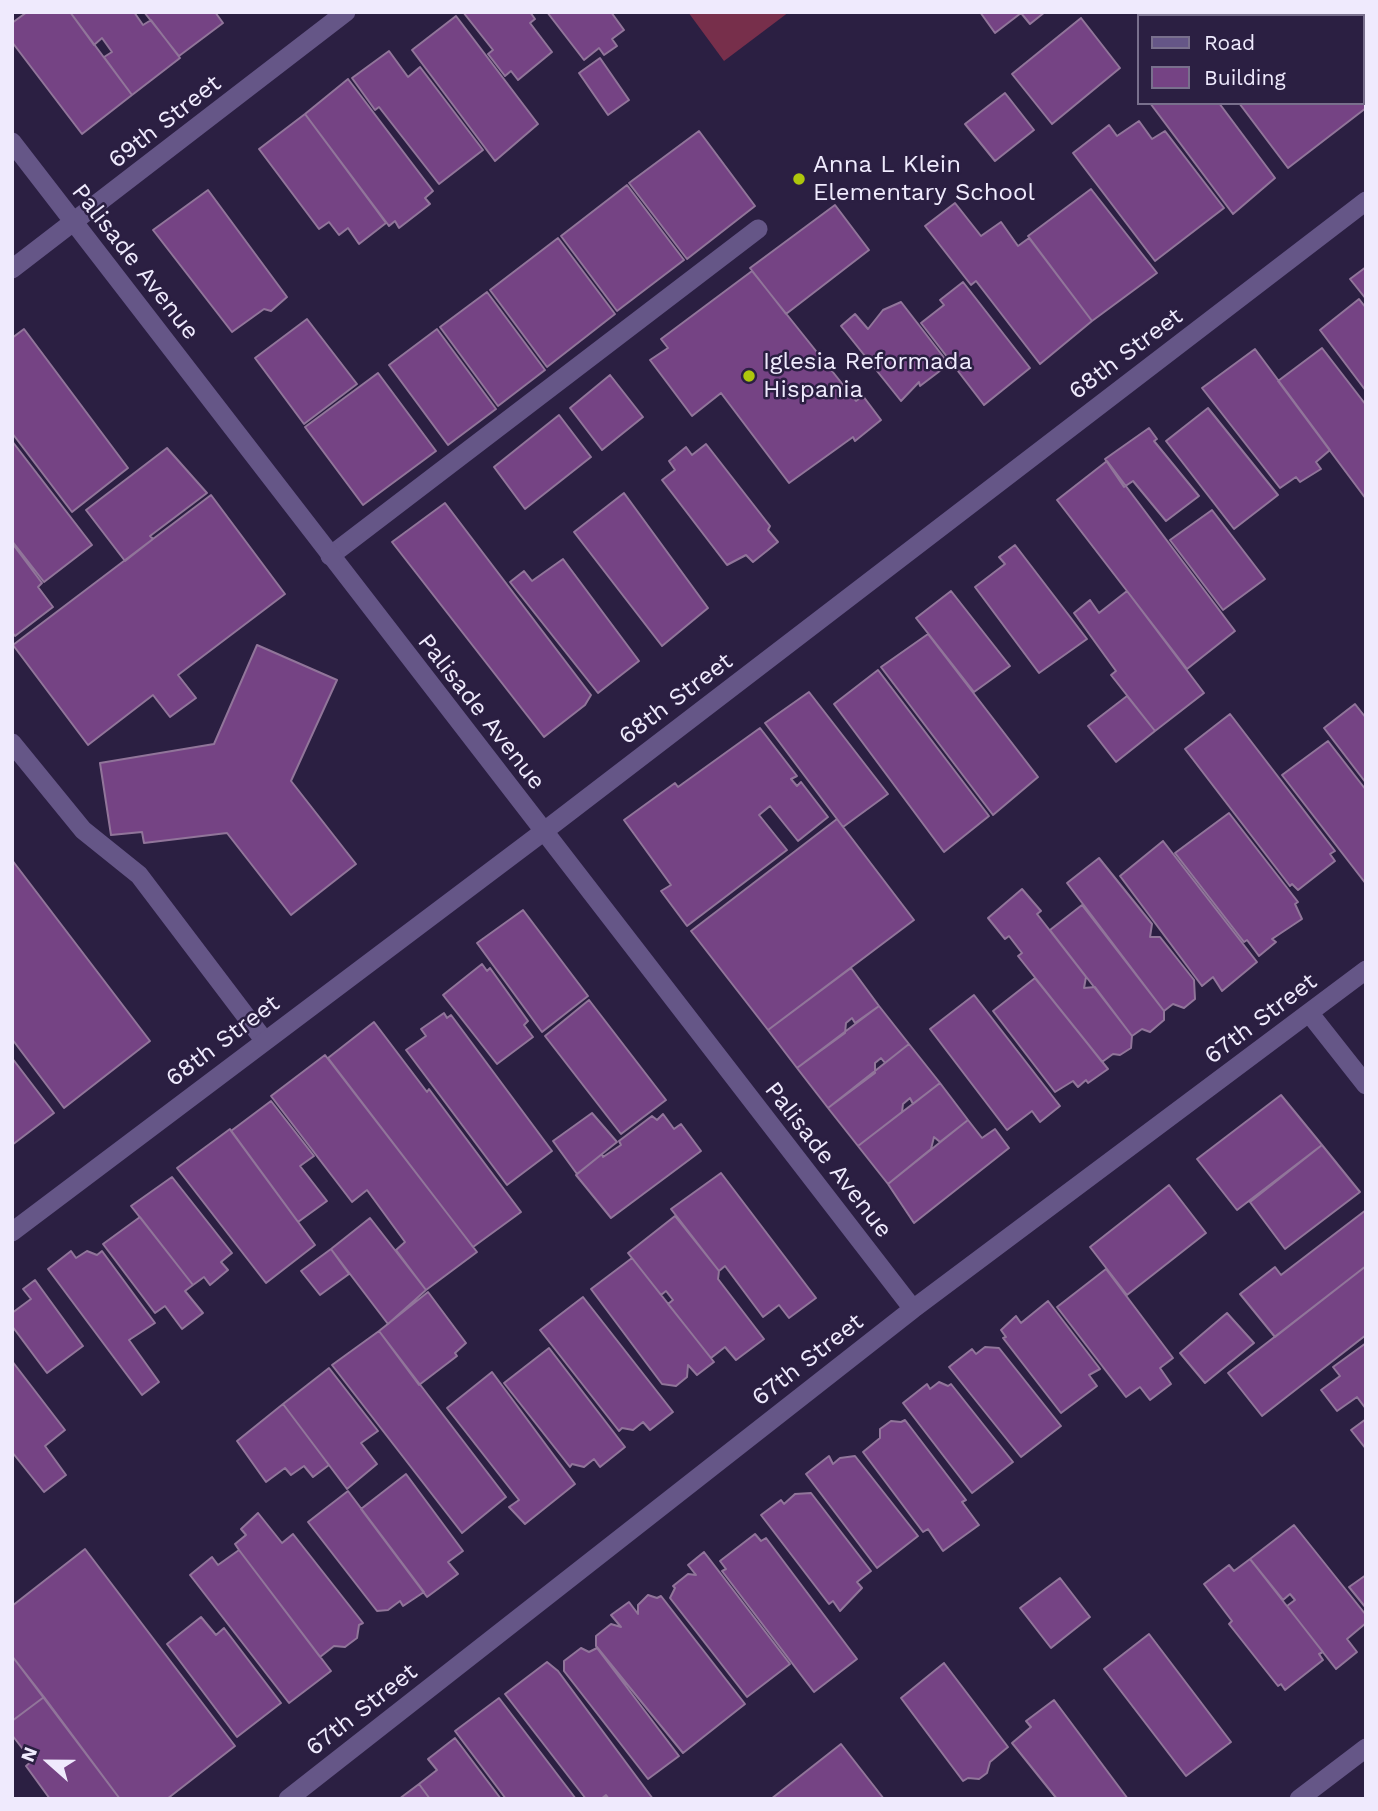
<!DOCTYPE html>
<style>
body{margin:0}
#map{position:relative;width:1378px;height:1811px;overflow:hidden;background:#2b1f42;font-family:"Work Sans",sans-serif}
canvas{display:block}
.frame{position:absolute;inset:0;border:14px solid #efeafd;pointer-events:none}
.legend{position:absolute;left:1137px;top:14px;width:228px;height:91px;box-sizing:border-box;background:#2b1f42;border:2px solid #79708d;margin:0;padding:9px 12px;list-style:none;font-size:21px;color:#efeafd}
.legend li{display:flex;align-items:center;gap:14px;height:35px}
.legend b{width:35px;border:2px solid #79708d}
.north{position:absolute;left:14px;top:1727px;width:70px;height:70px;-webkit-text-stroke:5px #2b1f42;paint-order:stroke;rotate:291deg;font-size:19px;font-weight:700;line-height:28px;text-align:center;color:#efeafd}
.north::after{content:'';display:block;margin:auto;width:24px;height:32px;background:#efeafd;clip-path:polygon(50% 0,100% 100%,50% 72%,0 100%)}
</style>
<div id="map">
<canvas width="1378" height="1811"></canvas>
<div class="frame"></div>
<ul class="legend">
<li><b style="height:9px;background:#655687"></b>Road</li>
<li><b style="height:19px;background:#754384"></b>Building</li>
</ul>
<div class="north">N</div>
</div>
<script>
const g = document.querySelector('canvas').getContext('2d');
g.lineJoin = 'round';
function fill(path, color) { g.fillStyle = color; g.fill(path, 'evenodd'); }
function trace(path, color, width, dash) { g.strokeStyle = color; g.lineWidth = width; g.lineCap = dash ? 'butt' : 'round'; g.setLineDash(dash || []); g.stroke(path); }
function label(font, color, halo, rows, align = 'center') {
  g.font = font + ' "Work Sans",sans-serif'; g.lineWidth = 5; g.setLineDash([]); g.textBaseline = 'middle'; g.strokeStyle = halo; g.fillStyle = color; for (const [text, x, y, turn = 0] of rows) {
    g.save(); g.translate(x, y); g.rotate((+turn || 0) * Math.PI / 180); g.textAlign = isNaN(turn) ? turn : align; if (halo) g.strokeText(text, 0, 0); g.fillText(text, 0, 0); g.restore();
  }
}
fill(new Path2D(`
 M688,12H789L724,61Z`), '#772f4b');
const building = new Path2D(`
 M27,12H70L132,95L82,134L12,42V23Z
 M70,12H134L143,25L151,20L180,58L132,95L104,57L112,52L102,38L94,45Z
 M144,12H215L223,23L179,56Z
 M463,12H530L535,19L530,23L552,52L518,80L511,71L505,76L488,54L493,50Z
 M547,12H611L624,30L612,39L617,46L604,55L599,48L584,60Z
 M980,12H1045L1030,24L1021,13L995,33Z
 M1170,12H1366V108L1288,168L1239,103H1362V16H1172Z
 M456,16L538,124L495,161L412,50Z
 M1081,18L1120,68L1052,124L1012,74Z
 M389,51L408,77L420,67L483,150L439,184L379,107L375,110L352,78Z
 M600,58L629,100L608,115L579,73Z
 M348,79L433,191L425,198L430,204L399,228L395,221L389,226L305,114Z
 M1005,93L1034,130L995,161L965,124Z
 M1150,103H1219L1275,178L1233,214Z
 M305,114L386,223L359,244L348,228L339,235L329,222L319,229L259,149Z
 M1139,121L1152,139L1165,131L1224,208L1155,261L1073,153L1109,125L1117,136Z
 M699,131L755,206L687,259L629,183Z
 M627,185L684,260L617,311L561,236Z
 M1091,189L1157,273L1092,321L1028,236Z
 M208,190L287,297L271,311L264,309L232,332L153,230Z
 M955,203L981,236L1001,222L1018,246L1029,238L1092,321L1040,364L976,281L971,285L925,226Z
 M835,205L869,250L786,314L750,268Z
 M558,238L615,314L547,367L490,290Z
 M1366,267V299L1350,279Z
 M752,271L856,401L863,396L881,420L855,441L853,437L789,483L721,393L692,416L650,360L668,348L661,339Z
 M963,282L1030,368L984,405L921,323L944,305L940,300Z
 M487,292L545,370L498,406L440,327Z
 M1359,299L1366,308V391L1320,330Z
 M901,302L949,364L920,386L919,382L901,401L841,326L855,314L868,329L883,310Z
 M307,319L357,384L304,424L255,358Z
 M24,329L128,468L72,512L12,433V338Z
 M437,329L496,409L448,445L389,365Z
 M1322,348L1366,405V499L1278,381Z
 M1255,349L1330,450L1316,462L1321,469L1300,482L1296,477L1280,488L1202,388Z
 M378,373L436,451L363,505L305,427Z
 M610,375L643,417L602,450L570,408Z
 M1208,408L1278,495L1234,529L1166,441Z
 M559,415L591,457L525,509L494,467Z
 M1149,428L1157,439L1154,441L1199,496L1166,521L1133,481L1124,487L1105,459Z
 M12,441L92,545L44,582L12,541Z
 M706,444L770,526L768,530L778,542L753,562L746,555L727,565L662,480L675,470L669,461L686,447L692,455Z
 M167,448L207,493L150,536L153,539L125,561L86,510Z
 M1107,461L1235,631L1187,669L1057,500Z
 M624,493L708,608L662,646L574,532Z
 M211,495L285,594L178,675L196,698L170,717L153,695L88,745L13,645Z
 M445,503L591,695L585,705L544,737L392,542Z
 M1212,510L1265,579L1223,610L1170,540Z
 M12,543L42,583L38,587L53,607L15,636L12,632Z
 M1015,545L1087,639L1039,673L975,587L1005,564L999,557Z
 M563,559L639,661L598,693L510,582L524,571L532,581Z
 M951,591L1010,666L974,692L916,618Z
 M1127,591L1204,693L1155,731L1111,675L1116,671L1074,613L1090,600L1099,613Z
 M928,634L1038,777L993,815L881,667Z
 M257,645L337,680L291,781L356,864L291,915L227,833L144,843L142,832L111,835L100,763L214,744Z
 M878,670L989,816L944,852L834,704Z
 M809,692L888,794L843,827L765,723Z
 M1127,696L1155,731L1116,762L1088,726Z
 M1355,704L1366,718V783L1324,728Z
 M1230,714L1335,851L1330,854L1335,861L1298,890L1292,884L1290,886L1185,749Z
 M760,728L797,776L791,779L797,786L801,782L828,817L798,841L770,806L759,815L787,850L687,926L661,891L671,885L624,820L675,783L678,787Z
 M1328,741L1366,790V884L1282,775Z
 M1229,813L1298,902L1295,904L1302,919L1272,939L1276,942L1259,956L1247,940L1244,942L1175,853Z
 M837,819L914,920L768,1030L691,931Z
 M1163,841L1257,962L1222,991L1213,977L1202,986L1120,876Z
 M1099,858L1152,924L1150,937H1160L1194,980L1195,999L1184,1008L1173,1004L1164,1011L1067,883Z
 M12,860L150,1041L64,1108L12,1039Z
 M1022,889L1041,911L1037,914L1086,977L1084,988L1095,987L1132,1036L1131,1048L1120,1055L1113,1054L1102,1062L1018,956L1022,953L1009,936L1005,939L988,918Z
 M1082,905L1164,1011V1020L1150,1032L1142,1029L1132,1036L1050,930Z
 M523,910L588,996L542,1032L477,943Z
 M482,964L487,971L490,968L528,1021L524,1025L533,1037L497,1064L443,995Z
 M851,968L879,1006L855,1023L852,1018L846,1023L845,1033L797,1068L768,1030Z
 M1035,978L1108,1069L1088,1083L1086,1080L1078,1087L1073,1081L1055,1092L993,1011Z
 M974,995L1060,1106L1040,1122L1032,1111L1007,1130L930,1029Z
 M589,1000L666,1100L621,1134L545,1036Z
 M879,1006L909,1044L885,1063L881,1058L875,1063V1073L828,1108L797,1068Z
 M444,1013L447,1018L451,1015L552,1151L507,1185L406,1050L426,1036L421,1029Z
 M374,1022L427,1092L429,1089L521,1212L473,1247L328,1058Z
 M909,1044L940,1083L913,1104L910,1098L903,1104L902,1112L858,1146L828,1108Z
 M325,1055L477,1252L426,1290L396,1250L405,1242L367,1190L352,1202L271,1096Z
 M12,1058L54,1113L12,1145Z
 M940,1083L968,1120L940,1142L934,1137L931,1149L888,1184L858,1146Z
 M1281,1095L1322,1145L1237,1210L1197,1159Z
 M271,1101L314,1156L300,1166L327,1201L298,1222L231,1131Z
 M592,1113L617,1142L577,1174L553,1141Z
 M663,1114L674,1129L681,1124L701,1151L611,1218L576,1175L602,1154L603,1157L621,1145L619,1141L652,1116L657,1120Z
 M968,1120L982,1138L995,1129L1009,1148L914,1223L888,1184Z
 M230,1129L315,1245L266,1283L177,1168Z
 M1322,1145L1360,1192L1285,1249L1250,1202Z
 M721,1173L816,1298L789,1318L779,1305L763,1317L725,1266L719,1271L671,1209Z
 M172,1177L232,1253L221,1262L228,1270L210,1285L204,1277L193,1285L131,1206Z
 M1169,1185L1206,1233L1127,1295L1090,1247Z
 M1366,1210V1266L1275,1337L1240,1294L1275,1267L1281,1275Z
 M675,1216L719,1271L718,1279L764,1339L736,1360L725,1347L711,1358L668,1304L673,1300L666,1291L661,1295L628,1253Z
 M140,1217L193,1285L185,1291L203,1313L182,1329L165,1306L155,1313L103,1244Z
 M370,1218L426,1290L388,1324L331,1249Z
 M331,1249L349,1274L320,1295L301,1271Z
 M71,1251L76,1258L87,1251L97,1255L102,1251L155,1323L129,1340L159,1382L142,1395L48,1269Z
 M632,1258L714,1362L697,1375L688,1365L687,1377L676,1386L662,1384L591,1289Z
 M1366,1266V1335L1262,1416L1228,1373Z
 M1106,1269L1173,1358L1160,1368L1171,1384L1150,1400L1140,1387L1126,1397L1057,1307Z
 M35,1280L83,1346L47,1373L12,1326V1313L31,1299L23,1289Z
 M428,1292L466,1343L455,1353L457,1356L419,1385L379,1331Z
 M583,1297L673,1412L650,1430L643,1422L633,1430L622,1428L619,1431L540,1330Z
 M1048,1301L1100,1369L1089,1375L1097,1386L1061,1413L1003,1338L1006,1337L1001,1330L1016,1316L1021,1323Z
 M1227,1313L1254,1343L1205,1383L1180,1353Z
 M379,1331L506,1497L462,1533L332,1365Z
 M1366,1343V1409L1357,1397L1337,1411L1321,1390L1340,1376L1333,1367Z
 M985,1347L999,1348L1061,1426L1021,1457L949,1367L972,1349L976,1354Z
 M549,1348L625,1447L600,1467L594,1459L584,1467L572,1464L570,1467L504,1383Z
 M12,1361L65,1430L45,1446L66,1475L44,1492L12,1452Z
 M329,1368L378,1431L361,1443L377,1464L347,1489L283,1404Z
 M492,1372L575,1484L525,1524L509,1507L519,1500L447,1408Z
 M939,1382L948,1386L951,1384L1013,1462L972,1493L903,1403L927,1384L930,1389Z
 M283,1404L329,1465L313,1477L304,1466L291,1475L285,1468L266,1482L237,1441Z
 M1366,1419V1449L1351,1430Z
 M905,1420L966,1500L962,1502L979,1525L943,1551L928,1529L923,1532L863,1452L880,1438V1429L891,1421L901,1422Z
 M829,1456L833,1464L840,1458L855,1456L918,1536L877,1568L806,1474Z
 M406,1474L463,1551L448,1562L458,1574L427,1597L361,1509Z
 M348,1491L424,1592L403,1606L400,1601L388,1610L377,1611L308,1522Z
 M811,1493L871,1571L857,1582L862,1588L840,1611L833,1601L829,1604L761,1515L781,1500L784,1504L795,1494Z
 M258,1513L282,1543L293,1534L363,1623L359,1625L357,1638L345,1647L334,1646L320,1657L239,1550L235,1544L246,1535L241,1529Z
 M1294,1525L1366,1615V1623L1347,1639L1357,1652L1336,1669L1287,1606L1295,1600L1290,1594L1283,1600L1250,1559Z
 M755,1534L761,1541L766,1538L857,1659L814,1692L722,1571L726,1569L720,1561Z
 M85,1549L235,1746L167,1799H120L12,1656V1606Z
 M239,1550L331,1671L289,1703L190,1575L212,1557L218,1565Z
 M704,1552L790,1664L747,1697L670,1598L675,1588L673,1586L688,1574L696,1575L688,1565Z
 M1250,1559L1323,1652L1319,1654L1323,1660L1285,1690L1281,1684L1278,1686L1229,1624L1232,1621L1204,1584L1229,1565L1234,1571Z
 M1366,1575V1608L1349,1587Z
 M1060,1578L1090,1617L1051,1648L1020,1608Z
 M648,1595L657,1598L661,1596L745,1704L683,1753L596,1646V1636L611,1624L621,1627L611,1615L629,1602L638,1614V1605Z
 M201,1617L216,1635L224,1628L281,1703L237,1737L167,1644Z
 M1149,1634L1231,1742L1186,1776L1104,1669Z
 M581,1648L589,1652L597,1648L679,1756L648,1779L564,1671V1661Z
 M12,1656L44,1697L12,1721Z
 M547,1662L558,1671L653,1799H609L606,1795L601,1799H586L505,1694Z
 M944,1663L1008,1747L990,1762L987,1773L979,1779L968,1778L963,1781L901,1698Z
 M44,1697L120,1799H50L26,1766L32,1761L12,1735V1721Z
 M499,1698L576,1799H506L455,1731Z
 M1054,1700L1128,1799H1057L1012,1743L1031,1727L1026,1721Z
 M455,1738L501,1799H430L419,1784L437,1770L428,1759Z
 M841,1744L884,1799H771Z
 M419,1784L430,1799H399Z`);
fill(building, '#754384');
trace(building, '#91759a', 2);
trace(new Path2D(`
 M330,556L758,229
 M12,743L83,830L139,875L264,1040`), '#655687', 19);
trace(new Path2D(`
 M12,142L913,1309
 M12,269L346,12
 M1310,1014L1366,1085
 M12,1232L543,832L1366,201
 M288,1799L913,1309L1366,970
 M1299,1799L1366,1748`), '#655687', 19);
for (const [x, y, r, color] of [
 [799,179,7,"#aec60c"],
 [749,376,7,"#aec60c"]
]) { const dot = new Path2D(); dot.arc(x, y, r, 0, 2 * Math.PI); g.fillStyle = color; g.fill(dot); trace(dot, '#2b1f42', 2.5); }
label('24px', '#efeafd', '#2b1f42', [
 ["69th Street",165,122,-38],
 ["Palisade Avenue",135,262,52],
 ["68th Street",1126,354,-37],
 ["68th Street",676,699,-37],
 ["Palisade Avenue",481,712,52],
 ["67th Street",1261,1019,-37],
 ["68th Street",223,1041,-37],
 ["Palisade Avenue",828,1160,52],
 ["67th Street",808,1360,-38],
 ["67th Street",362,1710,-38]
]);
label('24px', '#efeafd', '#2b1f42', [
 ["Anna L Klein",813,165],
 ["Elementary School",813,193],
 ["Iglesia Reformada",763,362],
 ["Hispania",763,390]
], 'left');
</script>
